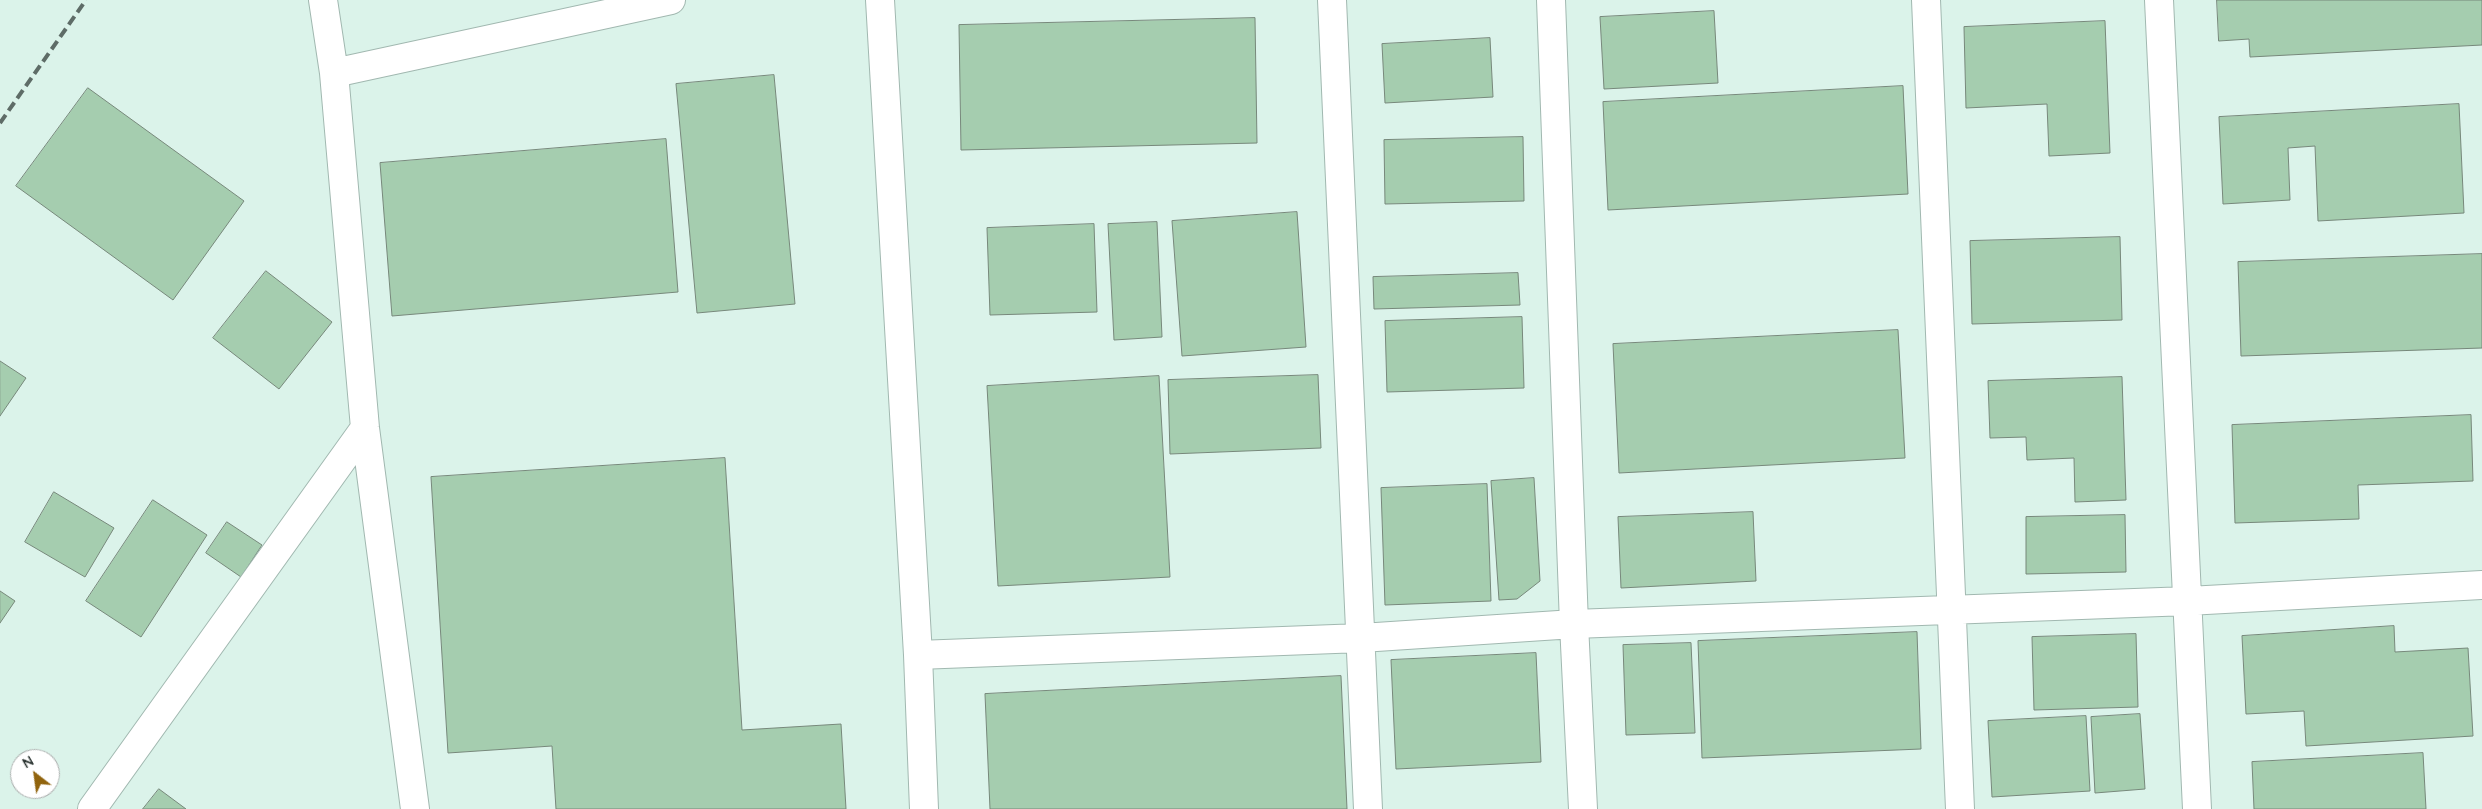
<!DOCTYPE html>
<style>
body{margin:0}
#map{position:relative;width:2482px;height:809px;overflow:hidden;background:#dbf3ea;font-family:Quicksand,sans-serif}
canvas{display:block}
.north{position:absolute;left:10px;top:749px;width:50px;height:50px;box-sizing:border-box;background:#fff;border:1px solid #abaead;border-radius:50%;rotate:330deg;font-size:14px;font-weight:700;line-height:20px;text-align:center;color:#2c3532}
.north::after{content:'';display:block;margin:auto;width:18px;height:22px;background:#91640e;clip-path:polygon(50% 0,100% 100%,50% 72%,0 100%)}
</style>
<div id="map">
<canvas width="2482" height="809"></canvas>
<div class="north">N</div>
</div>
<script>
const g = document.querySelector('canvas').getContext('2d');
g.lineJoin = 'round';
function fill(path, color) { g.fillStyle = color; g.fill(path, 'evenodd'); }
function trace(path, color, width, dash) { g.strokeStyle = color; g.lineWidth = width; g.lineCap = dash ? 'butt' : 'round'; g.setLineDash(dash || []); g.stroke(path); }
const building = new Path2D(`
 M2217,0H2482V45L2250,57L2249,39L2219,41Z
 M1714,11L1718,83L1604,89L1600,17Z
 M1255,18L1257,143L961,150L959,25Z
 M2105,21L2110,153L2049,156L2047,104L1966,108L1964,27Z
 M1490,38L1493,97L1385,103L1382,44Z
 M774,75L795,304L697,313L676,84Z
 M1903,86L1908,194L1608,210L1603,102Z
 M88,88L244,201L173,300L16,186Z
 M2459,104L2464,213L2318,221L2315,146L2288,148L2290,200L2223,204L2219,117Z
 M1523,137L1524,201L1385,204L1384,140Z
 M666,139L678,292L392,316L380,163Z
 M1297,212L1306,347L1182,356L1172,221Z
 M1157,222L1162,337L1114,340L1108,224Z
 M1094,224L1097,312L990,315L987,228Z
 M2120,237L2122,320L1972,324L1970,241Z
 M2482,254V348L2241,356L2238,262Z
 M266,271L332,322L279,389L213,338Z
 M1518,273L1520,305L1374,309L1373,277Z
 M1522,317L1524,388L1387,392L1385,321Z
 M1898,330L1905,458L1619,473L1613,344Z
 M0,361L26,378L0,416Z
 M1318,375L1321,448L1170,454L1168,380Z
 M1159,376L1170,577L998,586L987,386Z
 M2122,377L2126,500L2075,502L2074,458L2027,460L2026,437L1990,438L1988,381Z
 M2471,415L2473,481L2358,485L2359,519L2235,523L2232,425Z
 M725,458L742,730L841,724L846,809H556L552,746L448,753L431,477Z
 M1534,478L1540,581L1517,599L1499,600L1491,481Z
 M1487,484L1491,601L1385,605L1381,488Z
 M54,492L114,528L85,577L25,542Z
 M153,500L207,535L141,637L86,601Z
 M1753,512L1756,581L1621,588L1618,517Z
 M2125,515L2126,572L2026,574V517Z
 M227,522L262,545L241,577L206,553Z
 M0,591L15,601L0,623Z
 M2394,626L2395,652L2468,648L2473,736L2306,746L2304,711L2246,714L2242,636Z
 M1917,632L1921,749L1702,758L1698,641Z
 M2136,634L2138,707L2034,710L2032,637Z
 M1691,643L1695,733L1626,735L1623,645Z
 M1536,653L1541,762L1396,769L1391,660Z
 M1341,676L1347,809H990L985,694Z
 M2140,714L2145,789L2095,793L2091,717Z
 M2086,716L2090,791L1992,797L1988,721Z
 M2423,753L2426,809H2254L2252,762Z
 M159,789L186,809H143Z`);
fill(building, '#a5cdaf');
trace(building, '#77887b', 1);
const minor = new Path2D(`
 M323,0L334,73L365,428L415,809
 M880,0L918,655L924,809
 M1332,0L1368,809
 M1551,0L1574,624L1583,809
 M1926,0L1960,809
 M2159,0L2197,809
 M334,73L671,0
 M918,655L1361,638L1574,624L2188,601L2482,585
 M92,809L365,428`);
trace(minor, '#a1b8b0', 30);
trace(minor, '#fff', 28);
trace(new Path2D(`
 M0,123L86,0`), '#5e6c67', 4, [10, 5]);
</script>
